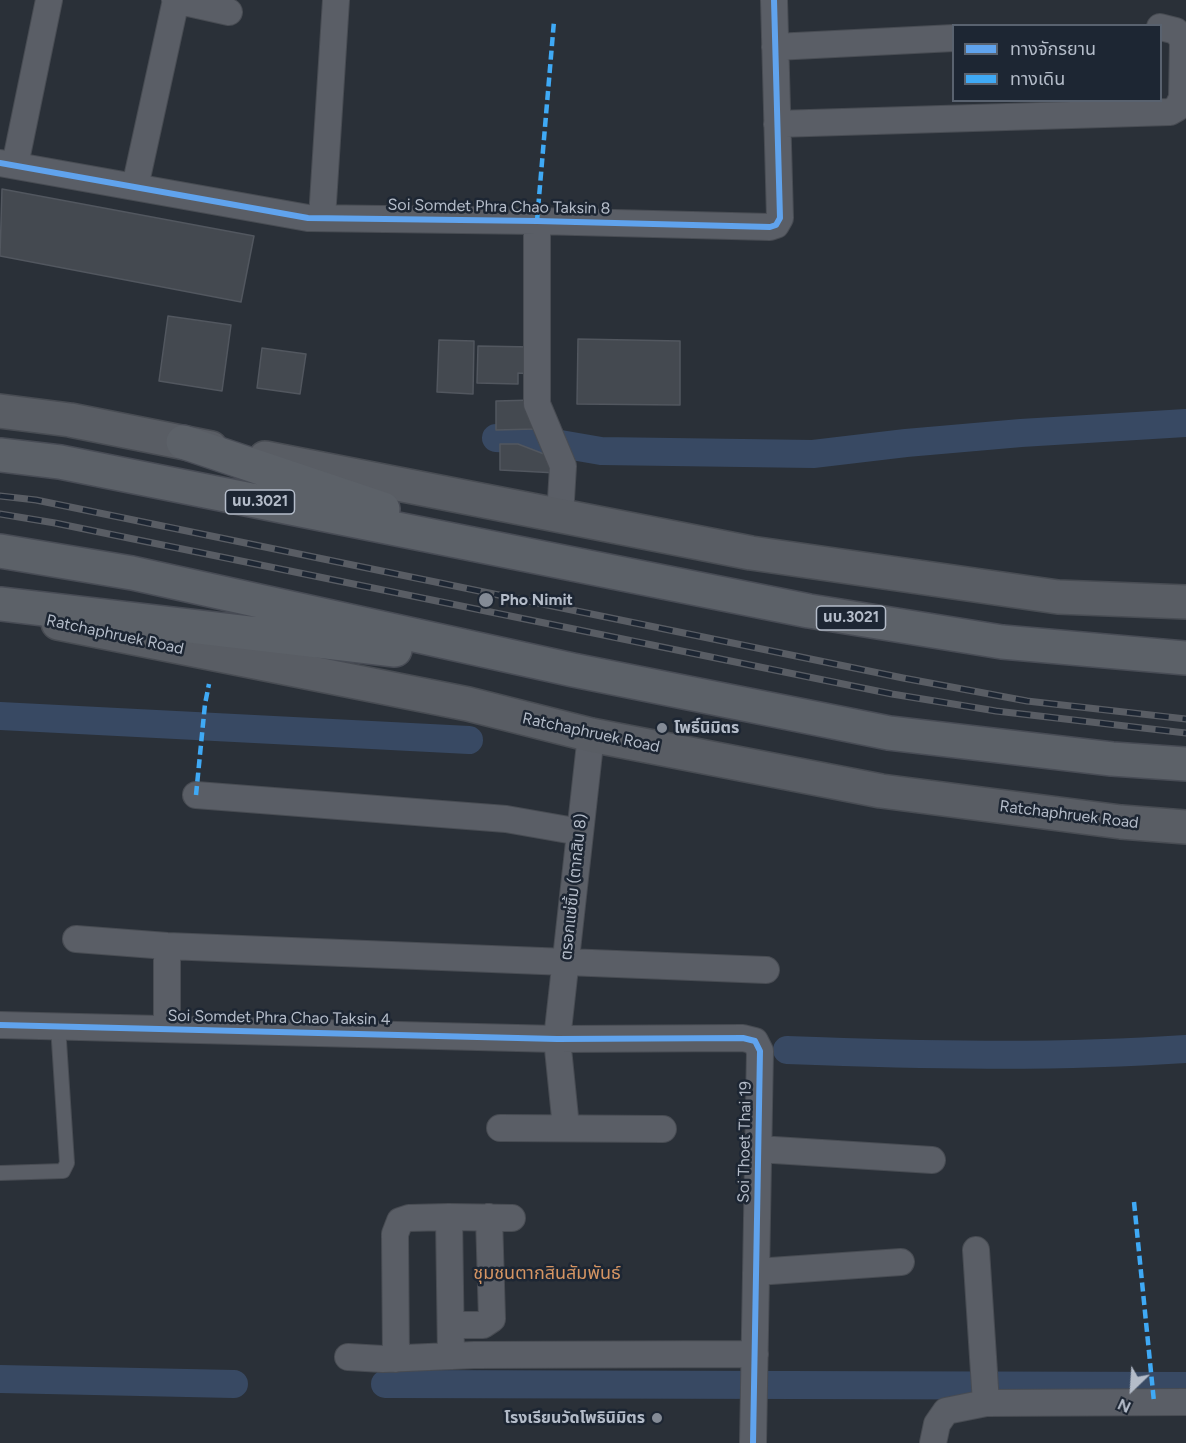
<!DOCTYPE html>
<meta charset="utf-8">
<style>
body{margin:0}
#map{position:relative;width:1186px;height:1443px;overflow:hidden;background:#2a3038;font-family:Figtree,"Noto Sans Thai",sans-serif}
canvas{display:block}
.legend{position:absolute;left:952px;top:24px;width:210px;height:78px;box-sizing:border-box;background:#1d2633;border:2px solid #59626f;margin:0;padding:8px 10px;list-style:none;font-size:18px;color:#b4bcc9}
.legend li{display:flex;align-items:center;gap:12px;height:30px}
.legend b{width:30px;border:2px solid #59626f}
.north{position:absolute;left:1102px;top:1359px;width:60px;height:60px;-webkit-text-stroke:4px #1d2633;paint-order:stroke;rotate:205deg;font-size:16px;font-weight:700;line-height:24px;text-align:center;color:#b4bcc9}
.north::after{content:'';display:block;margin:auto;width:21px;height:27px;background:#b4bcc9;clip-path:polygon(50% 0,100% 100%,50% 72%,0 100%)}
</style>
<div id="map">
<canvas width="1186" height="1443"></canvas>
<ul class="legend">
<li><b style="height:8px;background:#60a3ed"></b>ทางจักรยาน</li>
<li><b style="height:8px;background:#3fa9f5"></b>ทางเดิน</li>
</ul>
<div class="north">N</div>
</div>
<script>
const g = document.querySelector('canvas').getContext('2d');
g.lineJoin = 'round';
function trace(path, color, width, dash) { g.strokeStyle = color; g.lineWidth = width; g.lineCap = dash ? 'butt' : 'round'; g.setLineDash(dash || []); g.stroke(path); }
function fill(path, color) { g.fillStyle = color; g.fill(path, 'evenodd'); }
function label(font, color, halo, rows, align = 'center') {
  g.font = font + ' Figtree,"Noto Sans Thai",sans-serif'; g.lineWidth = 5; g.setLineDash([]); g.textBaseline = 'middle'; g.strokeStyle = halo; g.fillStyle = color; for (const [text, x, y, turn = 0] of rows) {
    g.save(); g.translate(x, y); g.rotate((+turn || 0) * Math.PI / 180); g.textAlign = isNaN(turn) ? turn : align; if (halo) g.strokeText(text, 0, 0); g.fillText(text, 0, 0); g.restore();
  }
}
trace(new Path2D(`
 M496,438L543,441L601,451L813,454L906,443L1021,433L1186,423
 M0,716L469,740
 M787,1050C920,1055 1053,1058 1186,1049
 M0,1379L234,1384
 M385,1384L1186,1386`), '#384963', 28);
const building = new Path2D(`
 M2,189L254,236L241,302L0,256Z
 M168,316L231,325L222,391L159,381Z
 M578,339L680,341V405L577,404Z
 M439,340L474,341L473,394L437,392Z
 M478,346L533,347L532,374L518,373V384L477,383Z
 M262,348L306,354L300,394L257,388Z
 M534,400L535,429L496,430V401Z
 M500,444H518L557,459V473L500,470Z`);
fill(building, '#444950');
trace(building, '#52575f', 1.5);
const service = new Path2D(`
 M0,1173L63,1171L67,1163L58,1026`);
const minor = new Path2D(`
 M175,0L229,12
 M775,47L954,38
 M777,124L1170,112L1177,108L1182,98L1183,40L1176,31L1160,27
 M0,163L308,218L537,221L770,227L776,225L780,218L774,0
 M15,165L49,0
 M135,187L176,0
 M322,218L336,0
 M537,221V404L563,466L560,516
 M196,795L506,819L580,832
 M76,939L167,946L766,970
 M167,946V1029
 M0,1025L557,1039L743,1038L755,1041L760,1051L753,1443
 M566,1127L557,1039L591,735
 M500,1128L663,1129
 M758,1149L932,1160
 M449,1217L512,1218
 M756,1272L901,1262
 M451,1325H483L492,1319L489,1217
 M348,1357L383,1359L474,1355L755,1354
 M396,1359L395,1234L400,1221L409,1218L449,1217L451,1356
 M986,1403L1186,1402
 M933,1443L937,1424L946,1411L986,1403L976,1250`);
const secondary = new Path2D(`
 M0,411L70,420L211,448
 M265,458L751,553L1058,597L1186,602
 M58,623L468,704L591,735L881,791L1121,822L1186,827`);
const primary = new Path2D(`
 M183,442L383,509
 M0,455L60,462L809,611L1002,642L1186,658
 M0,551L132,573L573,670L889,733L1112,759L1186,764
 M0,604L395,650`);
trace(service, '#484c53', 16);
trace(minor, '#484c53', 28);
trace(secondary, '#484c53', 36);
trace(primary, '#484c55', 36);
trace(service, '#5a5e66', 14);
trace(minor, '#5a5e66', 26);
trace(secondary, '#595d64', 33);
trace(primary, '#5c6168', 33);
const rail = new Path2D(`
 M0,496L36,500L903,678L1027,701L1186,719
 M0,514L55,523L892,694L996,711L1186,733`);
trace(rail, '#595d64', 7);
trace(rail, '#1d2633', 4.5, [14]);
trace(new Path2D(`
 M537,221L554,21
 M196,795L205,704L209,684
 M1134,1202L1154,1402`), '#3fa9f5', 4.5, [9, 4.5]);
trace(new Path2D(`
 M0,163L308,218L537,221L770,227L776,225L780,218L774,0
 M0,1025L557,1039L743,1038L755,1041L760,1051L753,1443`), '#60a3ed', 6);
for (const [x, y, r, color] of [
 [486,600,8,"#848b96"],
 [662,728,6,"#848b96"],
 [657,1418,6,"#848b96"]
]) { const dot = new Path2D(); dot.arc(x, y, r, 0, 2 * Math.PI); g.fillStyle = color; g.fill(dot); trace(dot, '#1d2633', 2); }
for (const [x, y, w] of [
 [260,502,69],
 [851,618,69]
]) { const box = new Path2D(); box.roundRect(x - w / 2, y - 12, w, 24, 4.5); g.fillStyle = '#1d2633'; g.fill(box); trace(box, '#b4bcc9', 1.5); }
label('bold 15px', '#b4bcc9', null, [
 ["นบ.3021",260,502],
 ["นบ.3021",851,618]
]);
label('16px', '#b4bcc9', '#1d2633', [
 ["Soi Somdet Phra Chao Taksin 8",499,207,1],
 ["Ratchaphruek Road",115,635,12],
 ["Ratchaphruek Road",591,733,12],
 ["Ratchaphruek Road",1069,815,7],
 ["ตรอกแซ่ซิ้ม (ตากสิน 8)",574,887,-84],
 ["Soi Somdet Phra Chao Taksin 4",279,1018,1],
 ["Soi Thoet Thai 19",745,1142,-89]
]);
label('bold 16px', '#b4bcc9', '#1d2633', [
 ["Pho Nimit",500,600],
 ["โพธิ์นิมิตร",674,728],
 ["โรงเรียนวัดโพธินิมิตร",645,1418,"right"]
], 'left');
label('18px', '#d59563', '#1d2633', [
 ["ชุมชนตากสินสัมพันธ์",547,1274]
]);
</script>
